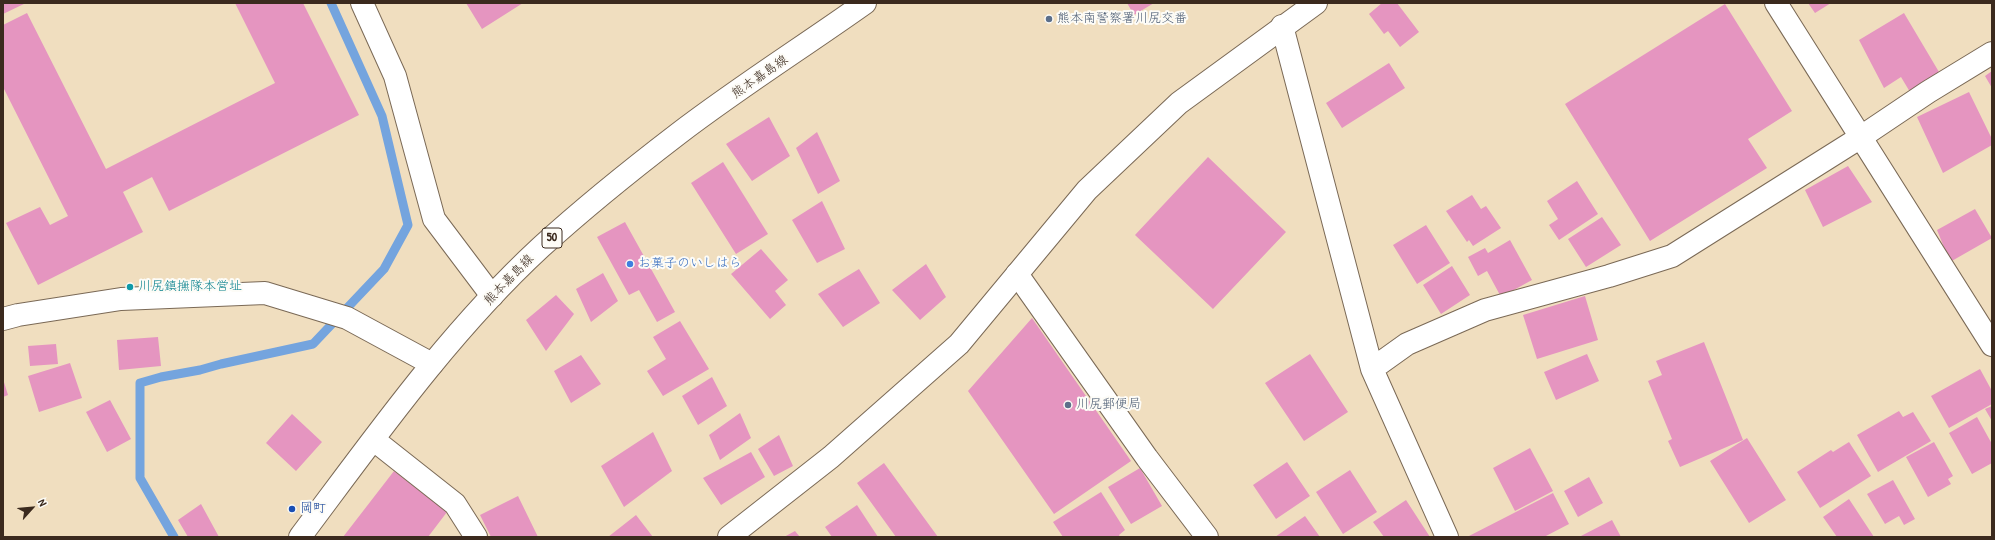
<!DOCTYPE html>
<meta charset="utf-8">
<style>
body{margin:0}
#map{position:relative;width:1995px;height:540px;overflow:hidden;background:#f0debf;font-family:"Patrick Hand",sans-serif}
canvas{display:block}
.frame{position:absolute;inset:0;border:4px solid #3b2a1e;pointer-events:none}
.north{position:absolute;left:12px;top:488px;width:40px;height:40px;-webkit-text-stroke:3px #fdfcf7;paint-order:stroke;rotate:63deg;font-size:11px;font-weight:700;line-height:16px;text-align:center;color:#3b2a1e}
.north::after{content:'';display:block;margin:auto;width:14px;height:18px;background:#3b2a1e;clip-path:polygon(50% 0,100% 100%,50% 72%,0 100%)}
</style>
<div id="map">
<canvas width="1995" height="540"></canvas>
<div class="frame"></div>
<div class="north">N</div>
</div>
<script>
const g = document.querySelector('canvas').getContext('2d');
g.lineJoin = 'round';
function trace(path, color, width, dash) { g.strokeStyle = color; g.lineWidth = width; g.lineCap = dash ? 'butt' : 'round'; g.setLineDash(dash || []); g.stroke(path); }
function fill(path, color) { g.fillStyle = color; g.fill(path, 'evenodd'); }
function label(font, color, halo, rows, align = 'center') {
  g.font = font + ' "Patrick Hand","Klee One",sans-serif'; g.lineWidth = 4; g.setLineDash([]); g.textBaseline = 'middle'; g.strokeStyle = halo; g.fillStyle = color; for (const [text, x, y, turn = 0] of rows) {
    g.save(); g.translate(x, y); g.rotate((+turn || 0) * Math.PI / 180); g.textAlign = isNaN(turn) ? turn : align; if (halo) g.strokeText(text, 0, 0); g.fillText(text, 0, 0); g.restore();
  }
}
trace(new Path2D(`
 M174,537L140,478V383L161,377L200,370L221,364L313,344L384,269L408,225L382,116L331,3`), '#74a4de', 9);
fill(new Path2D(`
 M3,3H26L3,14Z
 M235,3H303L359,115L169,211L152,177L123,192L143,232L38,285L6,223L40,207L50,225L68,216L3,87V25L27,13L106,169L275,83Z
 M466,3H523L482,29Z
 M1127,3H1154L1134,15Z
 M1382,3H1397L1419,32L1400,47L1388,31L1384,34L1369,14Z
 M1808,3H1831L1815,13Z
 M1725,4L1792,111L1748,139L1767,168L1650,241L1565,104Z
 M1904,13L1939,72L1910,92L1901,77L1884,88L1859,40Z
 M1389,63L1405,88L1342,128L1326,103Z
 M1992,71V88L1985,76Z
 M1969,92L1992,139V145L1943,173L1917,117Z
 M769,117L790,156L752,181L726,144Z
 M817,132L840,181L818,194L796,148Z
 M1208,157L1286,232L1213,309L1135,235Z
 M723,162L768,234L736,254L691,183Z
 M1848,166L1872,202L1823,227L1805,190Z
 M1577,181L1598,214L1559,240L1549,225L1558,219L1547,201Z
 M1472,195L1481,209L1486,206L1501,228L1473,246L1469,240L1467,242L1446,211Z
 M822,201L845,249L817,263L792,220Z
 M1975,209L1992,238L1950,262L1937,230Z
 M1602,217L1621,245L1586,267L1568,239Z
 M625,222L675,312L657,322L639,290L629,295L597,237Z
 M1426,225L1450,263L1417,284L1393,245Z
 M1510,240L1532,280L1501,297L1487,271L1478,276L1468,257L1485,248L1488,253Z
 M761,249L788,280L775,291L786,305L770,319L731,274Z
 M926,264L946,297L920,320L892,290Z
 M1452,266L1470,295L1441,314L1423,285Z
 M859,269L880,303L843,327L818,294Z
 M603,273L618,301L591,322L576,289Z
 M556,295L574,314L546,351L526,320Z
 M1585,296L1598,340L1537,359L1523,315Z
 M1032,318L1131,461L1054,514L968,391Z
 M680,321L709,369L663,396L647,371L666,359L653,337Z
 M158,337L161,366L119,370L117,340Z
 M1704,342L1743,440L1680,467L1668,441L1672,439L1648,381L1662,375L1656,361Z
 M56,344L58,364L30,366L28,346Z
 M1310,354L1348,412L1304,441L1265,383Z
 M1587,354L1599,381L1556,400L1544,372Z
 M581,355L601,384L571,403L554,371Z
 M70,363L82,398L39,412L28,376Z
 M1980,369L1992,391V404L1949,428L1931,396Z
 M712,377L727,406L698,425L682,396Z
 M3,379L8,395L3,397Z
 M110,400L131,439L107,452L86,412Z
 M1992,406V421L1985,409Z
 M1899,411L1903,417L1913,412L1931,441L1878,472L1857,435Z
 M740,413L751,438L720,460L709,435Z
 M292,414L322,442L296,471L266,443Z
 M1977,417L1992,444V463L1972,474L1949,433Z
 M653,432L672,471L624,507L601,466Z
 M779,435L793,466L774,476L758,449Z
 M1747,438L1786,500L1749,523L1710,461Z
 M1849,442L1871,476L1820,508L1797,472L1831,450L1833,452Z
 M1934,442L1953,476L1948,479L1951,484L1928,497L1906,457Z
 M1530,448L1553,491L1515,511L1493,468Z
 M751,452L765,477L721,505L703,478Z
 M1287,462L1310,496L1276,519L1253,485Z
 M884,463L938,537H896L857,483Z
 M1140,468L1162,506L1131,524L1108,487Z
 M1350,470L1377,512L1343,534L1316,492Z
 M394,471L447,512L428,537H343Z
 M1589,477L1603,503L1578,517L1564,491Z
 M1893,480L1915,519L1904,525L1899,516L1885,524L1867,494Z
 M1101,492L1125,530L1119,535L1120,537H1063L1053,522Z
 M1553,493L1569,524L1544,537H1467Z
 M518,496L538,537H491L480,515Z
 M1849,499L1874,537H1837L1823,517Z
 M1406,500L1430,537H1384L1373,522Z
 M201,504L219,537H188L178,520Z
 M857,505L878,537H832L825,527Z
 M636,515L653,537H608Z
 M1305,516L1320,537H1275Z
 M1612,520L1621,537H1579Z
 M795,531L800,537H784Z`), '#e595c0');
const minor = new Path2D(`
 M362,3L395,76L434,219L492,296
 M1776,3L1992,345
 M1282,26L1372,369L1447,537
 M1017,274L1147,458L1207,537
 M3,319L18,315L121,299L265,293L347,318L432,364
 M1372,369L1407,344L1485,310L1609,276L1672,256L1861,137L1928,92L1992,53
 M374,440L455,504L476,537`);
const tertiary = new Path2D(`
 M729,537L831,457L959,344L1087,190L1179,103L1316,3`);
const primary = new Path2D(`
 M300,537C375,437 449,332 541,247C585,207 631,170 678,134C738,88 803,47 865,3`);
trace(minor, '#7a6956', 24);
trace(tertiary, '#7a6956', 24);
trace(primary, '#7a6956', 24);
trace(minor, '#fff', 22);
trace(tertiary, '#fff', 22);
trace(primary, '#fff', 22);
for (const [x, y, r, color] of [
 [1049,19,4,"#5c6f8a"],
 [630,264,4,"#3f7fe0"],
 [130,287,4,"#0f9aa8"],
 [1068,405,4,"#5c6f8a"],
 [292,509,4,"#1a4fb4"]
]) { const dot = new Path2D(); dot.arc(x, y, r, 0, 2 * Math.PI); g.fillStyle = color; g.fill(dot); trace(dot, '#fdfcf7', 1.5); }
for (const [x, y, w] of [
 [552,238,20]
]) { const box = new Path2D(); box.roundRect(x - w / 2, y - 10, w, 20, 3); g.fillStyle = '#fdfcf7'; g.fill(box); trace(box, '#3b2a1e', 1); }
label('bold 12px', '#3b2a1e', null, [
 ["50",552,238]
]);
label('13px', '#4e5e75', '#fdfcf7', [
 ["熊本南警察署川尻交番",1057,19],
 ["川尻郵便局",1076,405]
], 'left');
label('13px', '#3b2a1e', '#fdfcf7', [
 ["熊本嘉島線",760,77,-35],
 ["熊本嘉島線",509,280,-46]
]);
label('13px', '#366cbe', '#fdfcf7', [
 ["お菓子のいしはら",638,264]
], 'left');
label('13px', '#0d838f', '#fdfcf7', [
 ["川尻鎮撫隊本営址",138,287]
], 'left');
label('13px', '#164399', '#fdfcf7', [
 ["岡町",300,509]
], 'left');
</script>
